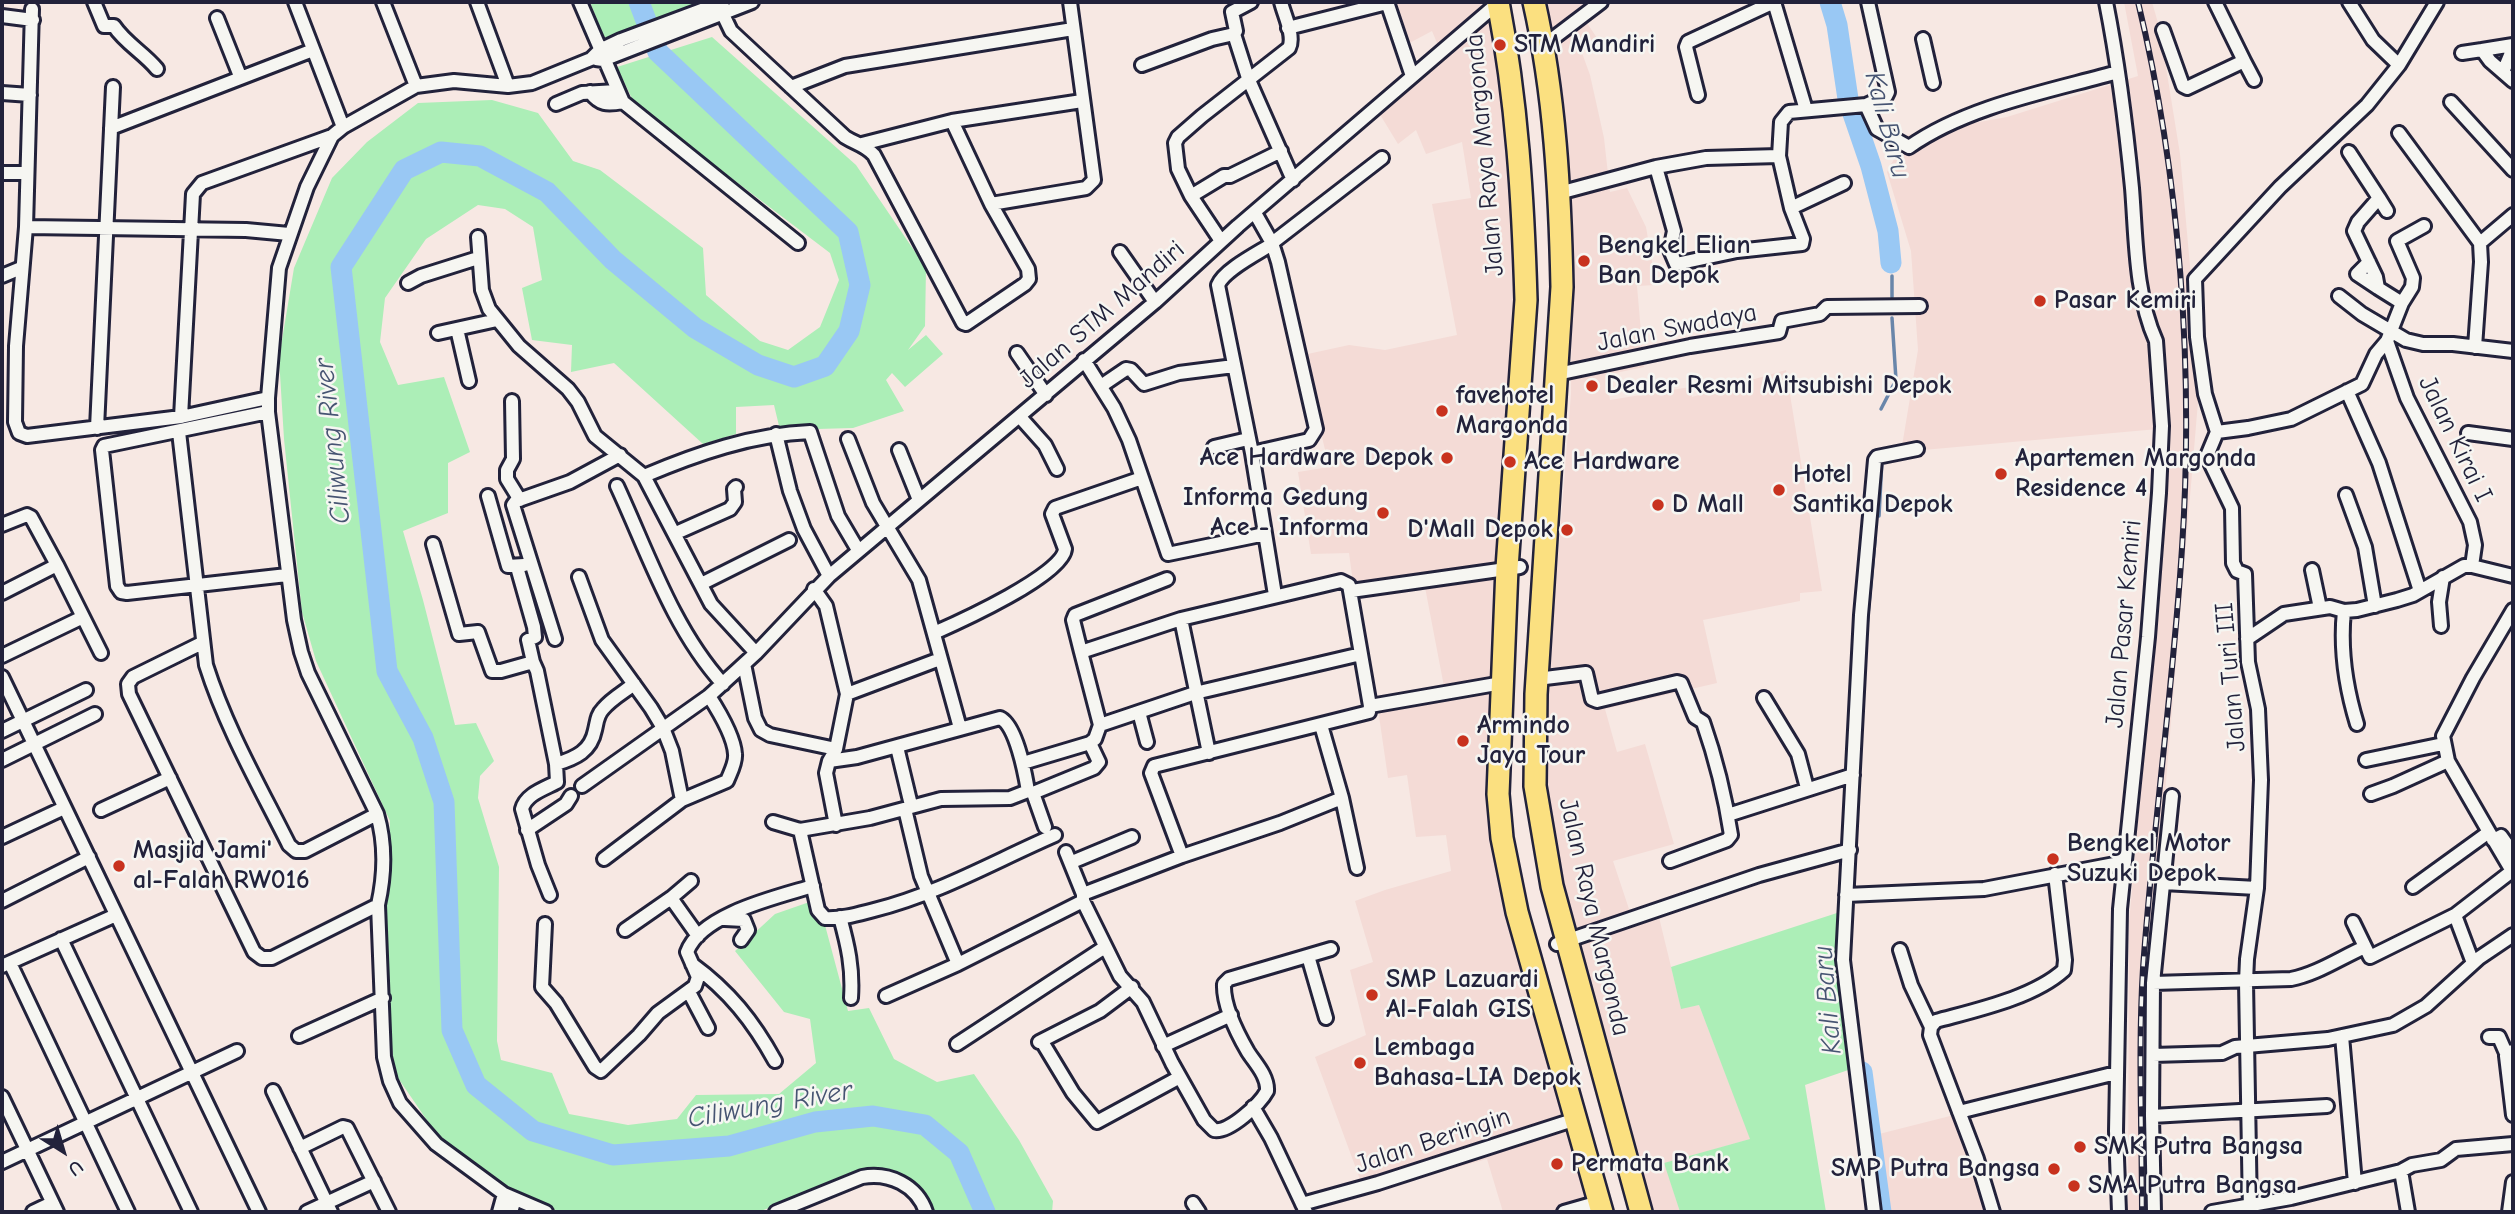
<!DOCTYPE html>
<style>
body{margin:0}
#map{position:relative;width:2515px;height:1214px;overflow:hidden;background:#f7e8e3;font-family:"Comic Neue",sans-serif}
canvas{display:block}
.frame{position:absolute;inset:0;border:4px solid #22223b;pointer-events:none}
.north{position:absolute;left:28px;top:1116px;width:70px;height:70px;-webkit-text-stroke:5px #f6f6f2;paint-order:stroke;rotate:143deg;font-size:19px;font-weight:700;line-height:28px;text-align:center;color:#22223b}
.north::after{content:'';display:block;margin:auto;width:24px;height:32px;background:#22223b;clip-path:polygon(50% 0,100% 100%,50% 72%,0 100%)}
</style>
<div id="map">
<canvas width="2515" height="1214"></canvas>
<div class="frame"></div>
<div class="north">U</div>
</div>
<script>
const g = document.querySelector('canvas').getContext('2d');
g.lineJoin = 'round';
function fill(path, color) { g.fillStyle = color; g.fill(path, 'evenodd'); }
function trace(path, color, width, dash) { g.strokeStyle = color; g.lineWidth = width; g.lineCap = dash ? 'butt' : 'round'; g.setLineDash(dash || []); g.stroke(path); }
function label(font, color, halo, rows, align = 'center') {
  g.font = font + ' "Comic Neue",sans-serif'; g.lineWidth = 5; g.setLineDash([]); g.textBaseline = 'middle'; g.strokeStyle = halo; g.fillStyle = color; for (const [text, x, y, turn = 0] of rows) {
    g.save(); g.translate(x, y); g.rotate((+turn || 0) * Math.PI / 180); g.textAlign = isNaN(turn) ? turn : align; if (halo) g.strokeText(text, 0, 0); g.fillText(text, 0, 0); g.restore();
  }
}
fill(new Path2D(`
 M1383,2H1487L1506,83L1519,257L1507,472L1489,691L1492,784L1597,1212H1503L1487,1159L1365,1193L1315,1057L1366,1035L1350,970L1373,962L1355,901L1385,890L1451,871L1446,835L1416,837L1407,775L1388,778L1378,709L1446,697L1424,582L1354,590L1349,553L1311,554L1298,472L1329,467L1303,355L1349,345L1385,350L1457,335L1432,204L1471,198L1462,142L1426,154L1416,130L1398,144L1379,113L1443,57L1432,31L1400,48Z
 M1541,2H1610L1587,23L1599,41L1582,53L1590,75L1604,138L1610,192L1627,188L1646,227L1656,285L1637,286L1644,367L1606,375L1610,400L1690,387L1692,397L1786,370L1822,591L1800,593V601L1703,620L1717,683L1605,709L1617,752L1645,744L1674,844L1613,861L1632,918L1657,909L1681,1008L1699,1005L1751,1139L1665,1163L1680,1212H1648L1548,834L1543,747L1571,394L1572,258L1558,79Z
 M2124,2H2152L2160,30L2180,154L2200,378L2149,984L2152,1212H2128L2129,923L2166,506L2169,428L1901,452L1918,350L1911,251L1887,172L1907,135L2007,117L2138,76Z
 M1954,1115L1987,1212H1885L1879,1134Z`), '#f4dbd6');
fill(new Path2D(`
 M590,2H700L702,8L608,47Z
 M712,37L856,165L926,268L925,326L908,350L926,335L943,354L905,387L892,373L886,380L904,411L853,428L780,430L774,405L736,407V434L703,444L614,363L571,372L572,345L532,340L522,288L542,280L533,227L505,209L478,205L426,239L385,298L380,342L398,385L444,377L470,452L448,463V513L403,531L423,600L455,725L476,723L494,761L480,776L478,798L499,867L497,1041L501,1060L552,1073L569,1114L628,1125L677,1119L696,1095L779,1094L816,1063L810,1019L784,1012L735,951L775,914L818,899L848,1011L869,1008L894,1059L937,1082L974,1074L1019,1140L1053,1201L1052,1212H931L923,1195L896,1172L857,1175L758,1212H562L513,1196L435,1132L396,1075L389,1031L385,963L390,821L316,661L302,612L284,439L279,358L294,268L332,178L367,142L418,103L492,100L538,113L573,161L600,170L703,248L706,295L760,341L788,350L820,327L839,280L830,253L635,105L617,67Z
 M1840,912L1836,972L1854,1068L1805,1085L1826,1212H1680L1664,1163L1750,1139L1699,1005L1681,1009L1671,967Z`), '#aceeb7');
trace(new Path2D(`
 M1892,276V297
 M1881,409L1896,380L1892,318
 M1879,516L1882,460
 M1867,625L1875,540`), '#6986aa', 3.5);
trace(new Path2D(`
 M639,2L658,52L848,232L860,285L849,331L825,366L794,377L758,365L695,328L613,260L547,192L480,156L441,152L404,170L341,267L387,671L423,738L444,802L452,1030L476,1085L533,1131L613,1155L729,1146L815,1122L873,1116L925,1125L959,1153L985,1212
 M1830,2L1837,25L1848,99L1871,166L1888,231L1891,263
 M1862,1072L1881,1212`), '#99c8f4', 21);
const minor = new Path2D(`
 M94,2L104,26H114C125,43 144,53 157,69
 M295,2L343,127
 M383,2L416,86
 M477,2L508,86
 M580,2L623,102L798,243
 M717,2L731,31L845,137C856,144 865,145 874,155L963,323L966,324L1025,284L1029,279L1028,269L991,204L1086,188L1094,180L1070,2
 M1387,2L1412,76
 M1774,2L1806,110
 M2106,2C2118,63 2126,126 2132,188C2136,237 2135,294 2156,341L2162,426L2159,493L2148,637L2120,909L2116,1131L2119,1212
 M2349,2L2373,40L2399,65
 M32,9L26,227L16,346L15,422L19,433L27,436L181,417L268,398
 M2,16L33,20
 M217,18L240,76
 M1288,28L1387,3
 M2163,30L2183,86L2187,88L2244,61L2215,2
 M1234,34L1248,78L1293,180
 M1923,39L1933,83
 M2513,45L2482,50L2490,61L2513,81
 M1543,46L1601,2
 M2462,53L2482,50
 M596,59L603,60L752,2
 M2244,61L2254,80
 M1142,65L1212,39L1234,34L1236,31L1232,12L1251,2
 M2503,72L2513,48
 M791,87L845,66L1073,29
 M590,92C600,105 607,105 623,102
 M2,93L30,95
 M1698,95L1686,47L1688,42L1774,2
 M2451,102L2513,170
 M556,104L582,93L617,91
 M1866,105L1886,96L1888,92L1868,2
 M952,121L991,204
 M111,128L313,50
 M2399,133L2480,243L2481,262L2475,347
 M862,144L952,121L1082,101
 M2349,152L2379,198L2358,222L2354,231L2376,277L2378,288L2402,303
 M1656,167L1674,231L1670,250L1676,264L1737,251L1802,244L1803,239L1791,208L1779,156
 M2,173H27
 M1559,193L1656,167L1706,158L1779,156L1781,122L1789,112L1866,105L1877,129L1909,147C1967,106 2050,91 2118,72
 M1191,196L1224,176H1230L1281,151
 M2379,198L2387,211
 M1791,208L1844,183
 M26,227L246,230L289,234
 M478,237L482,290L489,309L519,346L568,389L578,402L595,436L644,476L711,604L756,653
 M1221,241L1191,196L1178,169L1175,143L1178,137L1202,116L1289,48C1295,36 1284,15 1281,2
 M1272,243L1382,158
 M2480,243L2513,215
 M1272,244C1258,253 1224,270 1218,285L1252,453L1275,595
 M1120,252L1155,302
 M2369,262L2357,274L2378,288
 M2,276L21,268
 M408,283L421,276L478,258
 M2339,296L2362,314L2406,340L2423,344H2453L2513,351
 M457,329L469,381
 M438,333L497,320
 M2387,341L2407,398L2470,522L2475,545L2472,566
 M1017,353L1046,395
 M1084,360L1114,408L1129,440L1168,554L1265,534
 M1557,374L1690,346L1779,332L1782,321L1820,314L1827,307L1920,306
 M1101,386L1126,369L1131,370L1144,384L1179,373L1234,366
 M2347,391L2379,463L2420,591
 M512,401L513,459L507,470V479L520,500
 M268,412L104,446L102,450L117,586L121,592L127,593L287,575
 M181,417L193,194L202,183L332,136
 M1020,417L1045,445L1057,469
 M97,428L113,87
 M179,432L206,665C226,728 260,787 289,845L296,851H305L377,814
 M2217,432L2248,428L2291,419L2362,384L2376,354L2387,341L2402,303L2412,287L2413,278L2397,241L2424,226
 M2468,433L2513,439
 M776,434L790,491L804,529L829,576
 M848,439L873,503L919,580L960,728
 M1214,447L1248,439
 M899,450L919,500
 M1252,453L1309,440L1316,429L1278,262L1272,243L1255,213
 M644,476C696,454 753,434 810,432L838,516L858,550
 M617,486C648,553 673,629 723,684
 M2346,495L2365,547L2375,606
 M488,496L508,566L524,565
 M2,525L27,515L31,517L57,565L101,653
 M676,533L730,509L735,502L734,489L736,487
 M433,544L459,634L478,632L492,671H501L533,662L537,671L556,764L557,782C544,789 526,794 522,809L538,865L550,895
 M517,567L534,627L535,637L528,640L533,662
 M2312,570L2320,608
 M579,577L602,640L651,708L663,728L672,751L682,800
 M701,584L789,540
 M814,589L826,606L847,694L836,749L829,761L826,773L836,825
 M1351,591L1520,567
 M2,593L57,565
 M2344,611C2340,649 2346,688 2357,724
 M1181,619L1209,753
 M2441,626L2439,602L2443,577
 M934,633C959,622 1063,575 1065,549L1052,514L1055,508L1142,478
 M555,639L513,505L516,501L570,482L620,455
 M2247,639L2284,614L2330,607L2344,611L2357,610L2397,600L2413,595L2464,566H2472L2513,576
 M202,643L133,677L128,684L129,694L254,952L262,958H272L378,905
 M1081,652L1073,620L1075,615L1167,579
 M2,656L83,617
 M744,664L755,718L761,730L770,735L836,749
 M2,677L259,1212
 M1537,679L1586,673L1592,699L1597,701L1677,682L1681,683L1695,717L1703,722C1716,759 1725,796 1731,835L1727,840L1670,861
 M847,694L940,659
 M1764,698L1798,754L1807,788
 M1370,706L1502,683
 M1139,712L1147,742
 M1100,725L1195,693L1361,654
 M1321,725L1342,798L1357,868
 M2,731L86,690
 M897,747L911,805
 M2,760L95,714
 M2366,760L2443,744
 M1023,763L1090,743L1095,739L1100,725L1081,652L1181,619L1341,581L1349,585L1370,706L1369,712L1154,766L1151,773L1182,856L1083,894
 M556,764C576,758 591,751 595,730C597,722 597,715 603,709C611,699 624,692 634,684
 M582,786L709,696L756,653L829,576L1155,302L1238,226L1498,3
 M2371,794L2393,786L2448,761
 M905,809L921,876L958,964
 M101,810L170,778
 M1728,815L1853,775
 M773,822L800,830L870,818L941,799L1010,798L1028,791C1025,773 1016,725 1000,718L857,757L829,761
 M1045,827L1033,793L1094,768L1099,762L1090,743
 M527,830L566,804L571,796
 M800,830L818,910L825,918C842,919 858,914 874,910C938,894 995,861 1055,835
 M2,837L64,808
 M2493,840L2501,836L2513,853
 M1066,852L1083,894V901L1120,976L1143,1002L1172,1063L1204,1120L1214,1130C1229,1133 1260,1104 1267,1091C1268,1076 1255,1063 1248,1052C1237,1033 1223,1005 1224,984L1229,979L1331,949
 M1182,856L1280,823L1342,798
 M604,859L682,800L727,781C730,773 736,763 735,754C734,737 718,710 709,696
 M1072,862L1132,837
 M2163,883L2257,888
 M2413,887L2489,832L2448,761L2443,736L2473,678L2513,610
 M1846,895L1984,889L2125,862
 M671,898L698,936
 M2,901L89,857
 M2455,915L2473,963
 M840,917C848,946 853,968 851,998
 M725,919L744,920L748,930L741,940
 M2353,922L2370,957L2455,915L2512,871L2489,832
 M545,924L542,987L556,1003L595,1067L601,1071L639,1035L658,1013L695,986L698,977L687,952C701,914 777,897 813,886
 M625,930L671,898L691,881
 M61,939L191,1212
 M1557,944L1759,875L1850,850
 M1900,950L1911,985L1931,1027
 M1308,956L1326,1018
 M10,963L128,1212
 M692,964C729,991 753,1021 775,1061
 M2,966L116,915
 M2153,983L2291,979C2317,974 2340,958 2365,947
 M689,992L708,1028
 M886,996L958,964L1083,901
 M299,1036L383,998
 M2342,1036L2355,1183
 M2489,1037H2499L2506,1053
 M1039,1042L1100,1011L1132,987
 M957,1044L1105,947
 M1044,1045L1073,1093L1097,1122L1180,1077
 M1163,1046L1231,1015
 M2513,1051L2506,1053V1056L2513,1115
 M2153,1055L2222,1053L2235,1047L2328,1039L2393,1025L2426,1006L2479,958L2513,935
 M273,1091L331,1212
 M2,1097L57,1212
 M1253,1107L1271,1138L1306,1212
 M1959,1112L2116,1073
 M2152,1116L2327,1106
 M300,1148L343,1127L347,1128L389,1212
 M2,1162L237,1051
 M2401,1171L2408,1212
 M1193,1203L1199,1212
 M1302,1204L1378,1183L1576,1119
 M33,1212L52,1203
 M307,1212L374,1181
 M499,1212L504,1194
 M511,1212L515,1199
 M546,1212L504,1194L436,1144L400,1103L390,1081L384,1057L378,905C385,874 386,845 377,814L308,673L301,652L294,620L268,412V398L279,268L307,187L332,136L343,127L416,86L454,81L508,86L532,83L591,59L600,50L621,40L723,2
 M776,1212L862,1177C889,1172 917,1185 926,1212
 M1564,1212L1599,1202
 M1874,1212L1843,960L1861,615L1875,460L1877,457L1917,449
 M1993,1212L1977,1159L1930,1035L1931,1027L1936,1021C1976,1010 2033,998 2064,970L2065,960L2055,874
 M2154,1212L2152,1116L2153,983L2172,796
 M2212,1212L2291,1198L2401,1171L2412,1165L2441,1160L2456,1149L2513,1144
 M2250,1212L2246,982L2247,959L2257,888L2261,780L2258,709L2248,662L2245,574L2237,571L2233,563L2232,508L2207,456L2217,432L2205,394L2197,337L2195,279L2280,187L2367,105L2399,65L2437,2
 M2509,1212L2513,1182`);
const trunk = new Path2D(`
 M1498,2C1517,101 1523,199 1526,300L1507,568L1498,794L1502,838L1517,912L1602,1212
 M1534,2C1555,95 1560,191 1562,287L1536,694L1535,786L1552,886L1641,1212`);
trace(minor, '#22223b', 18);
trace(trunk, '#22223b', 26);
trace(minor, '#f6f6f2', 12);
trace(trunk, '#fbe080', 21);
const rail = new Path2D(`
 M2138,2C2180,175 2194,370 2182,548C2173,688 2153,828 2143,968C2138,1049 2142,1131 2142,1212`);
trace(rail, '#22223b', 6);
trace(rail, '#f6f6f2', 3.5, [10]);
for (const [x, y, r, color] of [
 [1500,45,7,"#c8321e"],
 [1584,261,7,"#c8321e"],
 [2040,301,7,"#c8321e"],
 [1592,386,7,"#c8321e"],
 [1442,411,7,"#c8321e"],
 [1447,458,7,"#c8321e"],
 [1510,462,7,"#c8321e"],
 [2001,474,7,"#c8321e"],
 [1779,490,7,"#c8321e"],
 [1658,505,7,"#c8321e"],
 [1383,513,7,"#c8321e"],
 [1567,530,7,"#c8321e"],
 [1463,741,7,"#c8321e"],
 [2053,859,7,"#c8321e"],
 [119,866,7,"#c8321e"],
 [1372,995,7,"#c8321e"],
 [1360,1063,7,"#c8321e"],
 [2080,1147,7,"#c8321e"],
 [1557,1164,7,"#c8321e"],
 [2054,1169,7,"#c8321e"],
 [2074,1186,7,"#c8321e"]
]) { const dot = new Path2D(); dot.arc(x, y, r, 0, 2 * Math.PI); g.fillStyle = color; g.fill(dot); trace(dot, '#f6f6f2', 2.5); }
label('bold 26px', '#22223b', '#f6f6f2', [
 ["STM Mandiri",1514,45],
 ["Bengkel Elian",1598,246],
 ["Ban Depok",1598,276],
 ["Pasar Kemiri",2054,301],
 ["Dealer Resmi Mitsubishi Depok",1606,386],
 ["favehotel",1456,396],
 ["Margonda",1456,426],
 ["Ace Hardware Depok",1433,458,"right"],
 ["Apartemen Margonda",2015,459],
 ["Residence 4",2015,489],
 ["Ace Hardware",1524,462],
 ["Hotel",1793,475],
 ["Santika Depok",1793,505],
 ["Informa Gedung",1369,498,"right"],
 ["Ace - Informa",1369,528,"right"],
 ["D Mall",1672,505],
 ["D'Mall Depok",1553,530,"right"],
 ["Armindo",1477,726],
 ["Jaya Tour",1477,756],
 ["Bengkel Motor",2067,844],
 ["Suzuki Depok",2067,874],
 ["Masjid Jami'",133,851],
 ["al-Falah RW016",133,881],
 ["SMP Lazuardi",1386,980],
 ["Al-Falah GIS",1386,1010],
 ["Lembaga",1374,1048],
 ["Bahasa-LIA Depok",1374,1078],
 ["SMK Putra Bangsa",2094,1147],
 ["Permata Bank",1571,1164],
 ["SMP Putra Bangsa",2040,1169,"right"],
 ["SMA Putra Bangsa",2088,1186]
], 'left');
label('26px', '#22223b', '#f6f6f2', [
 ["Jalan Raya Margonda",1485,155,-95],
 ["Jalan STM Mandiri",1102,315,-41],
 ["Jalan Swadaya",1677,328,-11],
 ["Jalan Kirai I",2455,439,64],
 ["Jalan Pasar Kemiri",2124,624,-85],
 ["Jalan Turi III",2231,677,-95],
 ["Jalan Raya Margonda",1594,917,77],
 ["Jalan Beringin",1433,1141,-18]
]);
label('italic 28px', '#465472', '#f6f6f2', [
 ["Kali Baru",1887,125,75],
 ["Ciliwung River",333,441,-96],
 ["Kali Baru",1828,1000,-95],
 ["Ciliwung River",770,1105,-10]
]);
</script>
